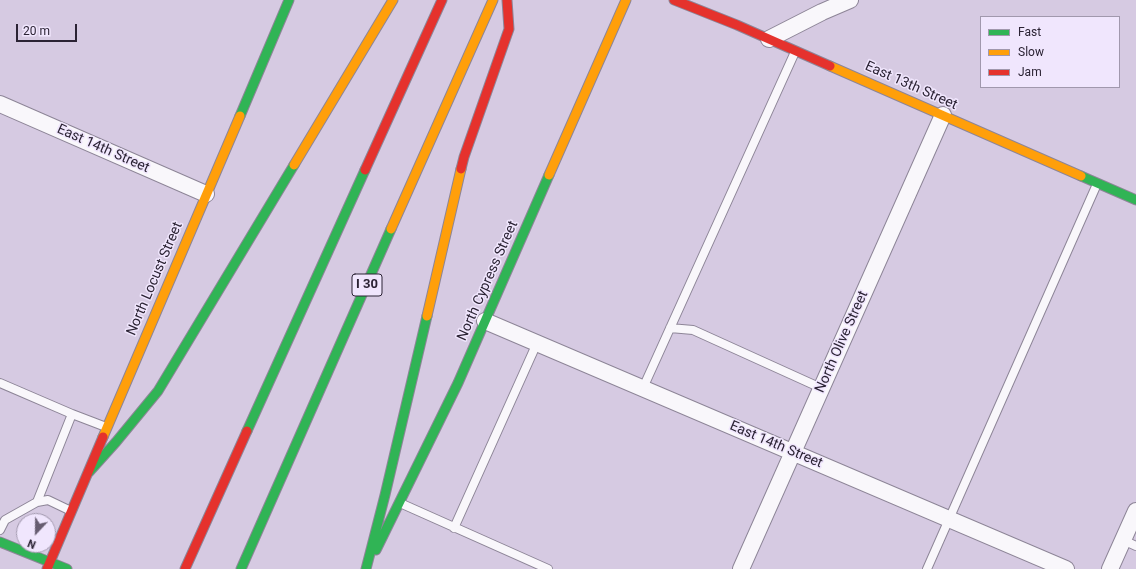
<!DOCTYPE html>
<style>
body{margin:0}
#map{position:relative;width:1136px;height:569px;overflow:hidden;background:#d6cae2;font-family:Roboto,sans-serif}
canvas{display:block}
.legend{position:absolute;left:980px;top:16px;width:140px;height:72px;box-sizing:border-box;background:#f0e6fd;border:1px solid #a198ad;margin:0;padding:5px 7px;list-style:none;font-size:12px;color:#2b2334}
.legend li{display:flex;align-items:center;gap:8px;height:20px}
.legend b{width:20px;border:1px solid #a198ad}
.north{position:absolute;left:16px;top:513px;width:40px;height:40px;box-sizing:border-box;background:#f0e6fd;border:1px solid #a198ad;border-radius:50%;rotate:202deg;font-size:11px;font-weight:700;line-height:16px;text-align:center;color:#2b2334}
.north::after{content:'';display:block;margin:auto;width:14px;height:18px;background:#675d71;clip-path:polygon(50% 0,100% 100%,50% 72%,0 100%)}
.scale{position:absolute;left:16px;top:24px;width:61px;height:18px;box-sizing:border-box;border:2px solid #2b2334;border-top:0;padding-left:5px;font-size:12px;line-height:14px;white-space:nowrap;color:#2b2334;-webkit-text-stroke:3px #f0e6fd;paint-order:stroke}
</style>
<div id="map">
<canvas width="1136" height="569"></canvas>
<ul class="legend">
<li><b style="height:5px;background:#30b455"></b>Fast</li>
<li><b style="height:5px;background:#ff9f0a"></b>Slow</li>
<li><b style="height:5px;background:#e5322d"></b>Jam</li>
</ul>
<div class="north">N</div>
<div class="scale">20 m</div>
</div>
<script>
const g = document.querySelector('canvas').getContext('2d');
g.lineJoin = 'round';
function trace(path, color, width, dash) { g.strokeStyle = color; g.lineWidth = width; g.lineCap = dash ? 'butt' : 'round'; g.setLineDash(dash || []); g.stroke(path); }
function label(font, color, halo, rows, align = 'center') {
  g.font = font + ' Roboto,sans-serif'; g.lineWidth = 3; g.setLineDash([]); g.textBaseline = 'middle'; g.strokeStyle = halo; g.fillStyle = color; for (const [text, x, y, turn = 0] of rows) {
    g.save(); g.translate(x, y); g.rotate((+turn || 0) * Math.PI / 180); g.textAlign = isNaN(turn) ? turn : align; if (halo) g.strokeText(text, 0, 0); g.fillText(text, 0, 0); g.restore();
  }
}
const lane = new Path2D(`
 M670,328L693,330L821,388
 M0,383L72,414
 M643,388L795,52
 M37,502L72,414L106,427
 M400,503L548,569
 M454,528L537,343
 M0,530L5,520L37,502L48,500L71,511
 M1123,540L1136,546
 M927,569L1097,184`);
const street = new Path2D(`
 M769,39L822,12L850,0
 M0,104L206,194
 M485,321L1066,569
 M741,569L943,115
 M1110,569L1136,511`);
const fast = new Path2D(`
 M240,116L289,0
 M1081,176L1136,200
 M247,431L365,170
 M89,472L116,442L158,391L294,165
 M0,542L67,569
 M376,550L458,383L549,175
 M241,569L391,229
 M366,569L385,495L427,316`);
const slow = new Path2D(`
 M830,66L1081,176
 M294,165L393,0
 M549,175L626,0
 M391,229L493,0
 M427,316L461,169
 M103,437L240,116`);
const jam = new Path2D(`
 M674,0L737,25L830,66
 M461,169L464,157L509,29L507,0
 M365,170L442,0
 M47,569L103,437
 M185,569L247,431`);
trace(lane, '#8d8597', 10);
trace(street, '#8d8597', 18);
trace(fast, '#8d8597', 11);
trace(slow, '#8d8597', 11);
trace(jam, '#8d8597', 11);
trace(lane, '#f9f7fb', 8);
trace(street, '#f9f7fb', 16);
trace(fast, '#30b455', 9);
trace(slow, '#ff9f0a', 9);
trace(jam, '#e5322d', 9);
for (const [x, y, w] of [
 [367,285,30]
]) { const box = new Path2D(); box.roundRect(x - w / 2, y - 11, w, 22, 3); g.fillStyle = '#f0e6fd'; g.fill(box); trace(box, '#2b2334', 1); }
label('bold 13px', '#2b2334', null, [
 ["I 30",367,285]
]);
label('14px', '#2b2334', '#f0e6fd', [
 ["East 13th Street",911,86,24],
 ["East 14th Street",103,149,24],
 ["North Locust Street",155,279,-67],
 ["North Cypress Street",488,281,-66],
 ["North Olive Street",842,342,-66],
 ["East 14th Street",776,445,23]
]);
</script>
